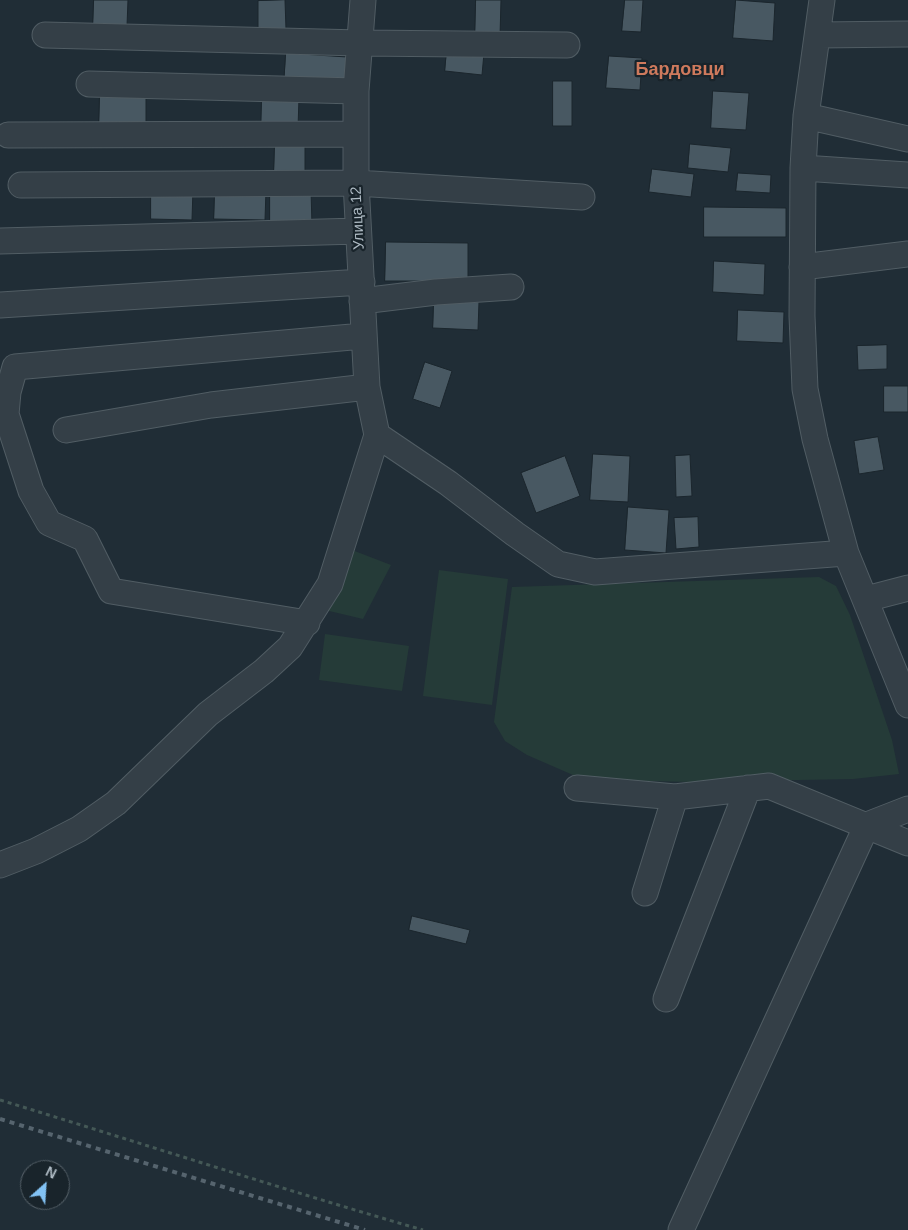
<!DOCTYPE html>
<meta charset="utf-8">
<style>
body{margin:0}
#map{position:relative;width:908px;height:1230px;overflow:hidden;background:#202d36;font-family:Arial,sans-serif}
canvas{display:block}
.north{position:absolute;left:20px;top:1160px;width:50px;height:50px;box-sizing:border-box;background:#19242b;border:1px solid #556068;border-radius:50%;rotate:26deg;font-size:14px;font-weight:700;line-height:20px;text-align:center;color:#aebac3}
.north::after{content:'';display:block;margin:auto;width:18px;height:22px;background:#82c2f4;clip-path:polygon(50% 0,100% 100%,50% 72%,0 100%)}
</style>
<div id="map">
<canvas width="908" height="1230"></canvas>
<div class="north">N</div>
</div>
<script>
const g = document.querySelector('canvas').getContext('2d');
g.lineJoin = 'round';
function fill(path, color) { g.fillStyle = color; g.fill(path, 'evenodd'); }
function trace(path, color, width, dash) { g.strokeStyle = color; g.lineWidth = width; g.lineCap = dash ? 'butt' : 'round'; g.setLineDash(dash || []); g.stroke(path); }
function label(font, color, halo, rows, align = 'center') {
  g.font = font + ' Arial,sans-serif'; g.lineWidth = 4.5; g.setLineDash([]); g.textBaseline = 'middle'; g.strokeStyle = halo; g.fillStyle = color; for (const [text, x, y, turn = 0] of rows) {
    g.save(); g.translate(x, y); g.rotate((+turn || 0) * Math.PI / 180); g.textAlign = isNaN(turn) ? turn : align; if (halo) g.strokeText(text, 0, 0); g.fillText(text, 0, 0); g.restore();
  }
}
fill(new Path2D(`
 M352,550L391,565L363,619L325,610Z
 M439,570L508,579L492,705L423,696Z
 M819,577L836,586L850,615L892,740L899,774L853,779L691,782L602,780L573,775L527,755L505,741L494,722L512,587Z
 M325,634L409,646L402,691L319,680Z`), '#253b38');
const building = new Path2D(`
 M94,0H128L127,26L93,25Z
 M285,0L286,29H258V1Z
 M476,0H501L500,37L475,36Z
 M625,0H643L641,32L622,31Z
 M736,0L775,3L773,41L733,38Z
 M447,49L484,53L482,75L445,71Z
 M286,53L347,57L345,89L284,85Z
 M609,56L642,58L640,90L606,88Z
 M553,81H572V126H553Z
 M713,91L749,93L746,130L711,128Z
 M100,93L146,94V126L99,125Z
 M262,97L299,98L298,128H261Z
 M275,141H305V171H274Z
 M690,144L731,148L728,172L688,168Z
 M652,169L694,174L691,197L649,192Z
 M738,173L771,175L770,193L736,191Z
 M151,188L193,189L192,220L151,219Z
 M215,189L266,190L265,220L214,219Z
 M270,189H311L312,226H270Z
 M704,207L786,208V237H704Z
 M386,242L468,243V281H385Z
 M714,261L765,264L764,295L713,292Z
 M434,301L479,302L478,330L433,328Z
 M738,310L784,312L783,343L737,341Z
 M887,345V369L858,370L857,346Z
 M425,362L452,371L440,408L413,399Z
 M884,386H908V412H884Z
 M878,437L884,470L859,474L854,441Z
 M593,454L630,456L628,502L590,500Z
 M690,455L692,496L676,497L675,456Z
 M565,456L580,496L536,513L521,473Z
 M628,507L669,510L666,553L625,550Z
 M698,517L699,547L676,549L674,518Z
 M412,916L470,930L466,944L409,930Z`);
fill(building, '#485862');
trace(building, '#1b262d', 1);
const street = new Path2D(`
 M822,0L806,116L803,168L802,316L805,389L815,439L846,553L908,705
 M45,35L360,43L567,45
 M819,35L908,34
 M89,84L356,91
 M806,116L908,139
 M8,135L355,134
 M803,168L908,175
 M21,185L356,183L582,197
 M0,241L358,231
 M802,267L908,254
 M362,301L436,292L511,287
 M0,305L362,282
 M66,430L211,405L367,387
 M377,435L448,483L515,534L558,564L595,572L846,553
 M866,599L908,588
 M307,623L111,591L85,539L49,523L31,491L6,414L8,392L15,367L363,336
 M577,788L675,797L769,786L908,843
 M0,865L36,851L79,829L116,803L208,714L264,671L290,647L330,584L377,435L367,387L356,183V91L363,0
 M645,893L675,797
 M666,999L748,788
 M681,1230L867,825L908,809`);
trace(street, '#515d64', 27);
trace(new Path2D(`
 M0,1100C141,1143 281,1189 423,1230`), '#445856', 3, [4, 4]);
trace(street, '#343f47', 25);
trace(new Path2D(`
 M0,1119L365,1230`), '#56646e', 4, [5, 5]);
label('15px', '#aebac3', '#19242b', [
 ["Улица 12",358,218,-93]
]);
label('bold 18px', '#cf7a5d', '#19242b', [
 ["Бардовци",680,70]
]);
</script>
